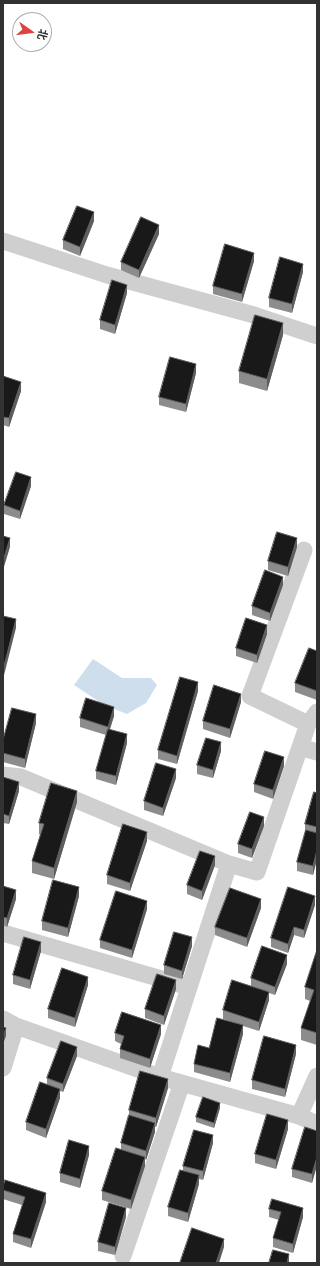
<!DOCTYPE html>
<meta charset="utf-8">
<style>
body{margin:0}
#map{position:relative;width:320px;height:1266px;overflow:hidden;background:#fff;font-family:"Golos Text","Noto Sans SC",sans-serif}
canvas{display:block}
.frame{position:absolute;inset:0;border:4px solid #323232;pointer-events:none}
.north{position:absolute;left:12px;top:12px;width:40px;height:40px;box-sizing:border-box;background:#fff;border:1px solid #adadad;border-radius:50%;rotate:104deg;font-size:11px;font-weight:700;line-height:16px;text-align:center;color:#323232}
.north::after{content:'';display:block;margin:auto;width:14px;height:18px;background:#de443f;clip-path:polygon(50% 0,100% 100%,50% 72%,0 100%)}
</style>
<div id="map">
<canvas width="320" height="1266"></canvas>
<div class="frame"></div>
<div class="north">北</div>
</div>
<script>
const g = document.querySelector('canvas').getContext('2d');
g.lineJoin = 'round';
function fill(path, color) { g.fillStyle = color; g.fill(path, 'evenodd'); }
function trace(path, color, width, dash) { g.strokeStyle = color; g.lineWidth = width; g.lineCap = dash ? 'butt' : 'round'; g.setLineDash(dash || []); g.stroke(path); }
fill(new Path2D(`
 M93,659L122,678H151L157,685L146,703L127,714L104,705L74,685Z`), '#cfdeec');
trace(new Path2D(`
 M3,241L107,275L254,315L317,336
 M308,724L317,712
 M300,747L317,752
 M3,775L21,777L229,864L160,1077L16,1026L3,1019
 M229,864L257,872L308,724L250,696L304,550
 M3,933L189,987
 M3,1068L16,1026
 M160,1077L299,1116L317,1076
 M299,1116L317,1124
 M123,1256L182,1083`), '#cfcfcf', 17);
fill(new Path2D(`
 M94,221L80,256L63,249V240Z
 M159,234L139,278L121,270V262Z
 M254,261L242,302L213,294V286Z
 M303,272L292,313L269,307V298Z
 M127,293L115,334L100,329V320Z
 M283,335L267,391L239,383V371Z
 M196,373L186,412L159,405V397Z
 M3,376L21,391L9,427L3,425Z
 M31,486L20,519L4,514V505Z
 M297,547L288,576L268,570V561Z
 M283,585L270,621L252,615V606Z
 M267,634L257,663L236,656V648Z
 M317,651V700L295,692V683Z
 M198,691L177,764L158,759V750Z
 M241,702L230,738L203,729V721Z
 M114,716L110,729L127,743L116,785L96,779V771L106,735L80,727V718Z
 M36,723L25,768L3,762V740Z
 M221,751L213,778L197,774V765Z
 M284,766L273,799L254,792V784Z
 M3,777L19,791L9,824L3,823Z
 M176,778L163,816L144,810V801Z
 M317,793V859L313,875L297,871V862L305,832V824Z
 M77,802L54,879L32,873V861L40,835L39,834V823Z
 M264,826L252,858L238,853V844Z
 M147,841L130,891L107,884V875Z
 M215,865L202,900L187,894V885Z
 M3,886L16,899L7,927L3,925Z
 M79,896L68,937L42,930V921Z
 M315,905L304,938L294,935L288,953L271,947V938Z
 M261,908L247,947L215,935V927Z
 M147,909L132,958L100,948V940Z
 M192,946L182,979L164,974V965Z
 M317,950V1045L301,1040V1028L310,1001L305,999V987Z
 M41,951L30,989L13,984V975Z
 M287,964L275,995L269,993V1000L259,1031L243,1026V1034L230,1082L194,1072V1064L209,1048L241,1025L223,1019V1010L251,986V978Z
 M88,985L75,1027L48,1018V1009Z
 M176,989L164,1025L145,1018V1009Z
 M115,1033L161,1034L150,1068L120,1058V1049L121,1044L115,1041Z
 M296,1054L285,1097L252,1089V1080Z
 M77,1056L63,1092L60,1091V1098L46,1138L26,1130V1122L47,1085V1078Z
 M168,1088L156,1127H155V1132L146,1160L145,1159V1166L131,1209L102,1200V1191L121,1149V1143L129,1116V1110Z
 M220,1108L214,1128L196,1122V1117Z
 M288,1129L276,1169L255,1163V1154Z
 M317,1131L312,1183L292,1177V1169Z
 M213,1143L203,1180L199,1179V1184L188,1222L168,1216V1207L183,1171V1166Z
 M89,1155L80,1188L60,1182V1173Z
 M3,1187L46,1202L31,1248L13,1242V1234L22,1205L3,1199Z
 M269,1209L303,1217L293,1253L273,1247V1238L279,1220L269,1217Z
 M126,1217L115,1255L98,1251V1242Z`), '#8c8c8c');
fill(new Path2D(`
 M94,212V221L80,256V247Z
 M159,225V234L139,278V270Z
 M254,253V261L242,302V294Z
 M303,264V272L292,313V304Z
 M127,285V293L115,334V325Z
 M283,323V335L267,391V379Z
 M196,364V373L186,412V404Z
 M21,382V391L9,427V418Z
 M31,477V486L20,519V511Z
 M10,538V547L3,570V561Z
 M297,538V547L288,576V567Z
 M283,577V585L270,621V613Z
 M16,619V628L3,679V670Z
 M267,625V634L257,663V655Z
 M198,682V691L177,764V756Z
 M241,694V702L230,738V729Z
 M114,707V716L108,735V727Z
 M36,714V723L25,768V759Z
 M127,734V743L116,785V776Z
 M221,742V751L213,778V770Z
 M284,757V766L273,799V790Z
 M176,769V778L163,816V808Z
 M19,782V791L9,824V816Z
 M77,791V802L54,879V868Z
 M264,817V826L252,858V849Z
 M147,832V841L130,891V883Z
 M317,850V859L313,875V866Z
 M215,856V865L202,900V891Z
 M79,887V896L68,937V928Z
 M16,890V899L7,927V918Z
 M315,896V905L304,938V930Z
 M261,899V908L247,947V938Z
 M147,901V909L132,958V950Z
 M294,927V935L288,953V944Z
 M192,937V946L182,979V971Z
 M41,942V951L30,989V980Z
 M287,955V964L275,995V987Z
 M88,977V985L75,1027V1018Z
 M176,980V989L164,1025V1016Z
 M269,992V1000L259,1031V1022Z
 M161,1025V1034L150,1068V1059Z
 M243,1025V1034L230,1082V1073Z
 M6,1028V1036L3,1044V1036Z
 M296,1045V1054L285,1097V1089Z
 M77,1047V1056L63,1092V1084Z
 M168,1079V1088L156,1127V1118Z
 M60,1089V1098L46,1138V1129Z
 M220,1103V1108L214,1128V1123Z
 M288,1120V1129L276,1169V1160Z
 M155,1123V1132L146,1160V1151Z
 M213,1135V1143L203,1180V1171Z
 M89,1146V1155L80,1188V1179Z
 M145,1157V1166L131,1209V1200Z
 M317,1157V1166L312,1183V1174Z
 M199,1175V1184L188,1222V1213Z
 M46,1193V1202L31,1248V1239Z
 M126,1208V1217L115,1255V1247Z
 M303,1208V1217L293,1253V1244Z
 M224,1239V1247L219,1263H216Z
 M289,1254V1263H287Z`), '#5e5e5e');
const building = new Path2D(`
 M77,206L94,212L80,247L63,240Z
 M141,217L159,225L139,270L121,262Z
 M225,244L254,253L242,294L213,286Z
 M280,257L303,264L292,304L269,298Z
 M112,280L127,285L115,325L100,320Z
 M255,315L283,323L267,379L239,371Z
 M170,357L196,364L186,404L159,397Z
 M3,376L21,382L9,418L3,417Z
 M16,472L31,477L20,511L4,505Z
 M277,532L297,538L288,567L268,561Z
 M3,536L10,538L3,561Z
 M265,570L283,577L270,613L252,606Z
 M3,616L16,619L3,670Z
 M246,618L267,625L257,655L236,648Z
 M309,648L317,651V691L295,683Z
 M180,677L198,682L177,756L158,750Z
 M214,685L241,694L230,729L203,721Z
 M86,698L114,707L108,727L80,718Z
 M12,708L36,714L25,759L3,753V740Z
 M108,729L127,734L116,776L96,771Z
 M206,738L221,742L213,770L197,765Z
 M265,751L284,757L273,790L254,784Z
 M156,763L176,769L163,808L144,801Z
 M3,777L19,782L9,816L3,814Z
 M51,783L77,791L54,868L32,861L44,824L39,823Z
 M314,792L317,793V827L305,824Z
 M250,812L264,817L252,849L238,844Z
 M123,824L147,832L130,883L107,875Z
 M306,830L317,833V850L313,866L297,862Z
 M200,851L215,856L202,891L187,885Z
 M53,880L79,887L68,928L42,921Z
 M3,886L16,890L7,918L3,917Z
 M288,887L315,896L304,930L294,927L288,944L271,938Z
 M230,888L261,899L247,938L215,927Z
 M116,891L147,901L132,950L100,940Z
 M174,932L192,937L182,971L164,965Z
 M24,937L41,942L30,980L13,975Z
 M262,946L287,955L275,987L251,978Z
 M317,950V1033L301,1028L314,990L305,987Z
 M62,968L88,977L75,1018L48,1009Z
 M157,974L176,980L164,1016L145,1009Z
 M232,980L269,992L259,1022L223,1010Z
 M122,1012L161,1025L150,1059L120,1049L124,1036L115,1033Z
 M217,1018L243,1025L230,1073L194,1064L198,1045L209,1048Z
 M3,1027L6,1028L3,1036Z
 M264,1036L296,1045L285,1089L252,1080Z
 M61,1041L77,1047L63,1084L47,1078Z
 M140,1071L168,1079L156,1118L129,1110Z
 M40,1082L60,1089L46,1129L26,1122Z
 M203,1097L220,1103L214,1123L196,1117Z
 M267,1114L288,1120L276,1160L255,1154Z
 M129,1115L155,1123L146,1151L121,1143Z
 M305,1127L317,1131V1157L312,1174L292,1169Z
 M194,1130L213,1135L203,1171L183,1166Z
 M69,1140L89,1146L80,1179L60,1173Z
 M116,1148L145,1157L131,1200L102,1191Z
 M180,1170L199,1175L188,1213L168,1207Z
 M5,1180L46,1193L31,1239L13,1234L25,1197L3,1190V1187Z
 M272,1199L303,1208L293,1244L273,1238L281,1212L269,1209Z
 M109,1203L126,1208L115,1247L98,1242Z
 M192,1228L224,1239L216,1263H180Z
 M273,1250L289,1254L287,1263H269Z`);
fill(building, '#191919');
trace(building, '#5e5e5e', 1);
</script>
